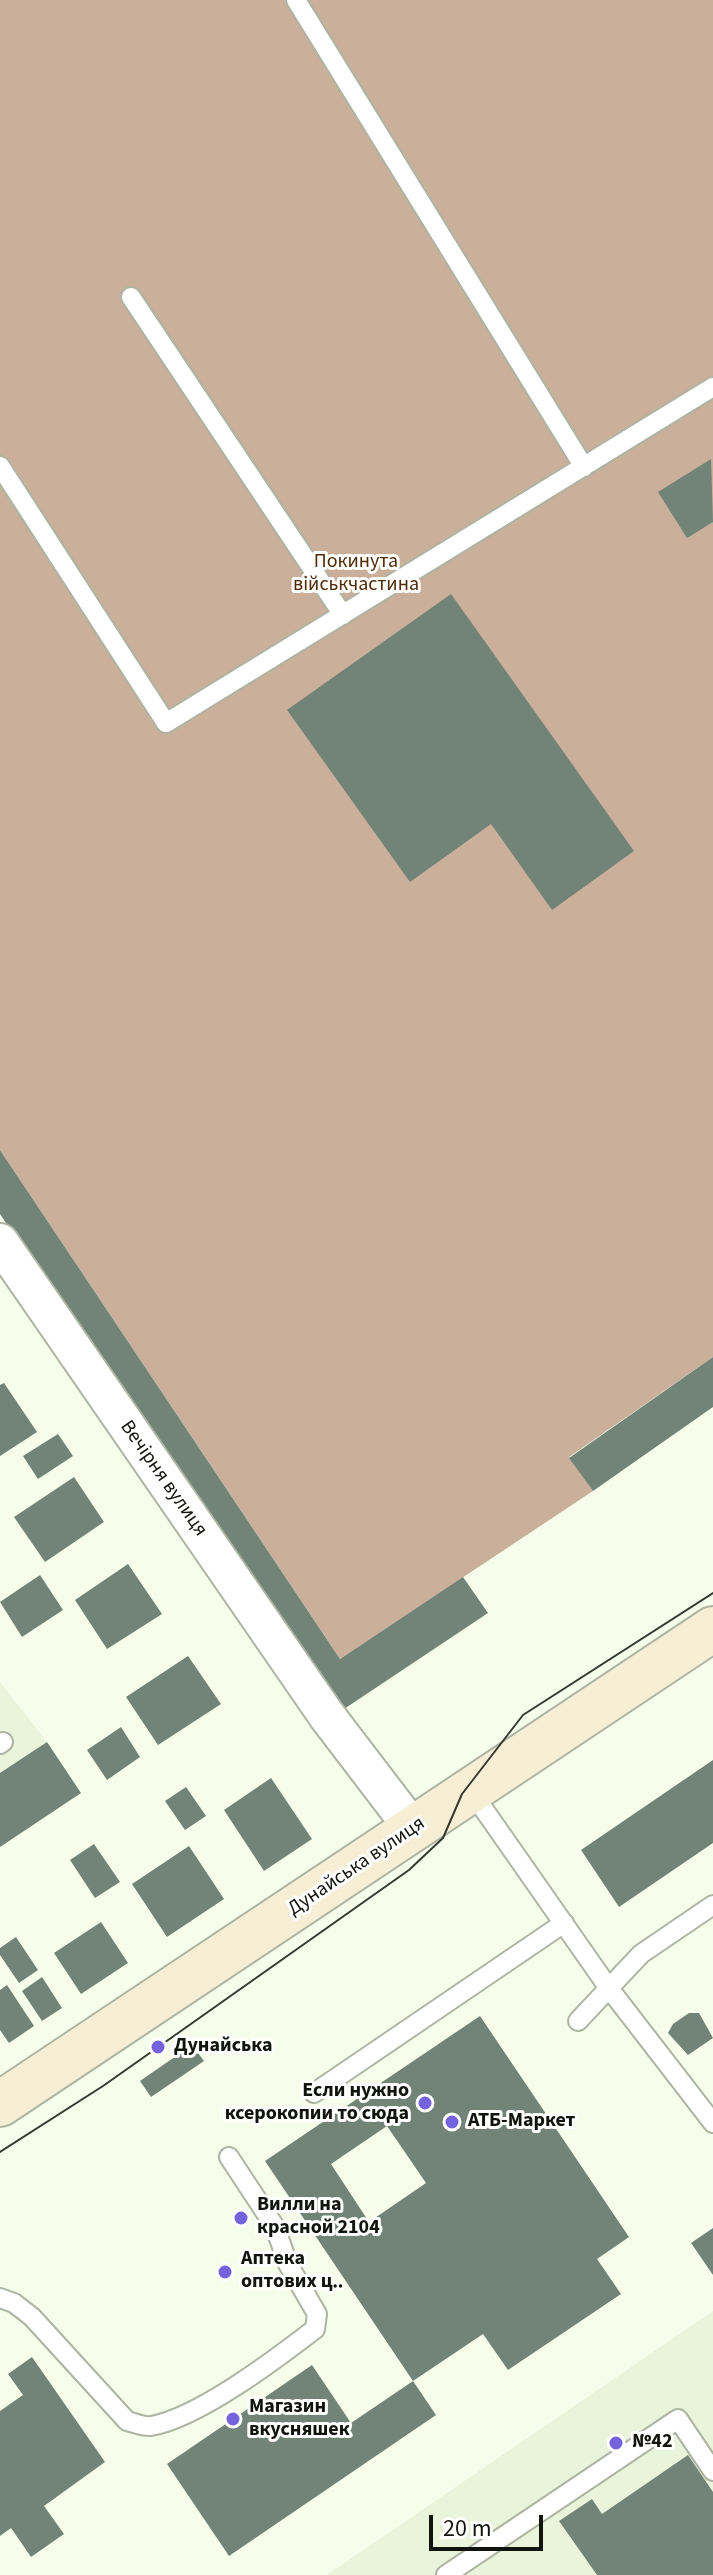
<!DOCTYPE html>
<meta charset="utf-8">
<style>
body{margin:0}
#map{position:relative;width:713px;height:2575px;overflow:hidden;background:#f6feeb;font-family:"Source Sans 3",sans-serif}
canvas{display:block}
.scale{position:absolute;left:429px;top:2515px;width:114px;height:36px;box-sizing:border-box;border:4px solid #11140e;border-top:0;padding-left:10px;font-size:24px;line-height:28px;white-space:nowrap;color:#11140e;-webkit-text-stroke:6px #fff;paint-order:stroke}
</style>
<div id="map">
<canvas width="713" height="2575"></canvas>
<div class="scale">20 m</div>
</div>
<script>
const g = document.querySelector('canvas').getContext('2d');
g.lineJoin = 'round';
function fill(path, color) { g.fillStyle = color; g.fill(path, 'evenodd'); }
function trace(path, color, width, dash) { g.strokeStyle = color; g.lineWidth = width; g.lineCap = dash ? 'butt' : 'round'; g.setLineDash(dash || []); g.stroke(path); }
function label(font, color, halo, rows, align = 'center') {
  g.font = font + ' "Source Sans 3",sans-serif'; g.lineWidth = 6; g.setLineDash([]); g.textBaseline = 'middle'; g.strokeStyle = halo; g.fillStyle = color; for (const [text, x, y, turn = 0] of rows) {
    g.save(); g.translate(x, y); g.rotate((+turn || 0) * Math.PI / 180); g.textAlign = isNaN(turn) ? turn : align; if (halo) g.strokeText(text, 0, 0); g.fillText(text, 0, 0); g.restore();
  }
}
fill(new Path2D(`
 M0,1682L47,1742L81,1793L0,1847Z
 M713,2311V2575H327Z`), '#eaf4da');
fill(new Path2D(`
 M0,0H713V1357L569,1457L593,1491L340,1659L0,1150Z`), '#caaf9b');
fill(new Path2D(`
 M711,459L713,522L687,538L658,492Z
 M451,594L634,851L552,910L491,824L410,882L287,710Z
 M0,1150L340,1659L463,1577L488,1613L335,1715L0,1214Z
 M713,1357V1407L593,1491L569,1458Z
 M4,1383L37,1432L0,1456V1385Z
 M58,1434L73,1456L38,1479L23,1456Z
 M74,1477L104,1522L45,1562L14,1517Z
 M128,1564L162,1614L107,1649L75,1600Z
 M40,1575L63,1610L22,1637L0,1602Z
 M188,1656L221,1704L158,1745L126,1697Z
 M121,1727L140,1757L107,1780L87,1750Z
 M47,1742L81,1793L0,1847V1773Z
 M713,1760V1843L619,1907L581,1850Z
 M271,1778L312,1839L264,1871L224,1810Z
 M186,1787L206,1816L185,1830L165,1801Z
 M94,1844L120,1882L95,1898L70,1860Z
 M189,1846L224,1899L167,1937L132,1884Z
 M101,1922L128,1963L81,1994L54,1953Z
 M16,1937L38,1970L19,1983L0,1955V1948Z
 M42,1977L62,2008L42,2021L22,1991Z
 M7,1985L34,2026L9,2043L0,2030V1990Z
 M689,2013H699L713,2038L688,2055L668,2033L673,2024Z
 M480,2016L629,2237L597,2259L621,2294L508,2370L483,2334L413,2381L265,2161ZM387,2126L426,2183L369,2222L331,2164Z
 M192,2045L204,2061L151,2097L140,2081Z
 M713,2228V2275L691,2243Z
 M32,2357L105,2462L44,2506L64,2534L31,2557L11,2528L0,2536V2411L23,2395L8,2374Z
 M312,2365L351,2423L413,2381L436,2415L229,2556L167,2464Z
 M688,2455L713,2492V2575H597L559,2521L592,2499L602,2514Z`), '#728378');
const lane = new Path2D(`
 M296,0L584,467
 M131,297L343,615
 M0,466L166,723L713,387
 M0,1744L3,1742
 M471,1791L608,1987L713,2123
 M578,2021L641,1954L713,1905
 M314,2093L564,1923
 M0,2298L14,2303L32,2317L127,2421C135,2423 143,2427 151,2426C198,2418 276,2359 315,2329L317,2314L288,2264L275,2227L229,2157
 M446,2575L678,2419L713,2471`);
const street = new Path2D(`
 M0,1242L327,1716L414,1830`);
const secondary = new Path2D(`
 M0,2104L713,1629`);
trace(lane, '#adb4a2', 22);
trace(street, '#adb4a2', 40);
trace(secondary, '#adb4a2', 48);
trace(lane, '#fff', 18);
trace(street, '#fff', 36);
trace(secondary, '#f7efd5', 44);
trace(new Path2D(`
 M0,2152L103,2086L409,1870L443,1838L462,1794L523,1715L713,1593`), '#353931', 2);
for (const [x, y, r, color] of [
 [158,2047,8,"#7562dd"],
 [425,2103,8,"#7562dd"],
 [452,2122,8,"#7562dd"],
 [241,2218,8,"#7562dd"],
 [225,2272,8,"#7562dd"],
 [233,2419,8,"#7562dd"],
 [616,2443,8,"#7562dd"]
]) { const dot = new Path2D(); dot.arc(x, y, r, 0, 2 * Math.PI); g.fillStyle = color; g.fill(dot); trace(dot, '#fff', 3); }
label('20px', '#502b06', '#fff', [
 ["Покинута",356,563],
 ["військчастина",356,586]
]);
label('20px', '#11140e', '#fff', [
 ["Вечірня вулиця",163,1479,55],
 ["Дунайська вулиця",357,1867,-34]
]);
label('bold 20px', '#11140e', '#fff', [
 ["Дунайська",174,2047],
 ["Если нужно",409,2092,"right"],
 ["ксерокопии то сюда",409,2115,"right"],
 ["АТБ-Маркет",468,2122],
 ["Вилли на",257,2206],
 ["красной 2104",257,2229],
 ["Аптека",241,2260],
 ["оптових ц‥",241,2283],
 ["Магазин",249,2408],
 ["вкусняшек",249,2431],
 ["№42",632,2443]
], 'left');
</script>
